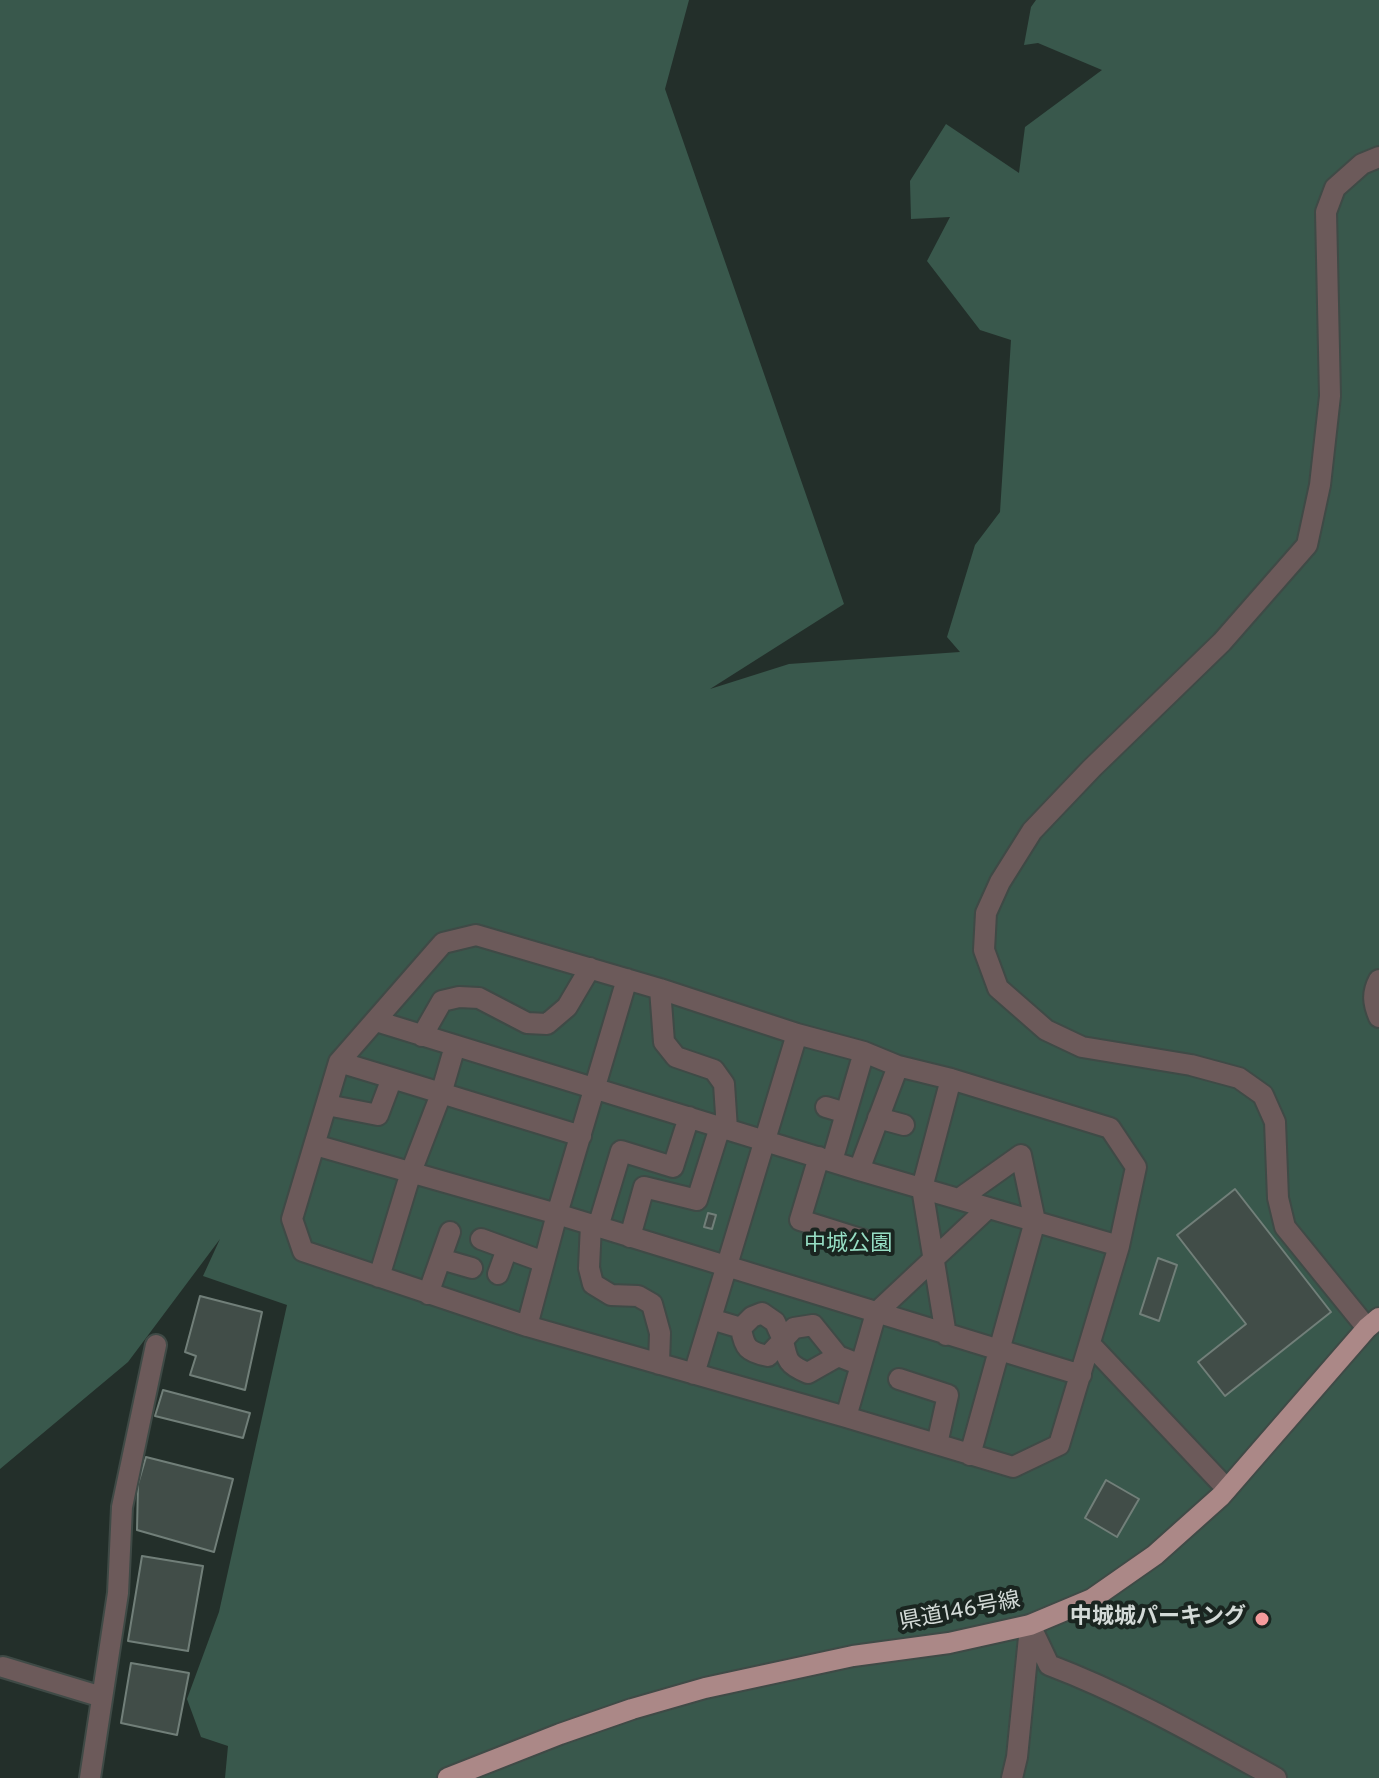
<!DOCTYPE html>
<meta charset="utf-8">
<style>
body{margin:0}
canvas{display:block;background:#232f2a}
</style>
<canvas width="1379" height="1778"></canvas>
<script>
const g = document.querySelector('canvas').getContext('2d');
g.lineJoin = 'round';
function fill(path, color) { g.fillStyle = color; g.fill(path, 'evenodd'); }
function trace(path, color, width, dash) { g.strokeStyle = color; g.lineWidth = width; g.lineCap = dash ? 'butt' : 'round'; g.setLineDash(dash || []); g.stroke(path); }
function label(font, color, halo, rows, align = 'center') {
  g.font = font + ' Overpass,"Noto Sans JP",sans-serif'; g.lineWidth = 8; g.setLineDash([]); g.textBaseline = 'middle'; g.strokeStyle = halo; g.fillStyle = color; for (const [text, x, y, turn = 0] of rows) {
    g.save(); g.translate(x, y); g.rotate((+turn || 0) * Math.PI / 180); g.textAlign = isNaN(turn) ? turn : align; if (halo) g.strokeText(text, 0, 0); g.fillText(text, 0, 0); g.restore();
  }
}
fill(new Path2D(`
 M0,0H689L665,89L844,604L710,689L789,664L960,652L947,637L975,545L1000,512L1011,340L980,330L927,261L950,217L911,219L910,181L946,124L1019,173L1025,127L1102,70L1038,43L1024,45L1031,7L1036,0H1379V1778H225L228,1746L201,1737L187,1699L219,1612L287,1305L203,1276L220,1239L128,1362L0,1469Z`), '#39584c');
const building = new Path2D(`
 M1235,1189L1331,1312L1225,1396L1198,1362L1246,1324L1177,1235Z
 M708,1213L716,1215L712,1229L704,1227Z
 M1158,1258L1177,1265L1159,1321L1140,1314Z
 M200,1296L262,1312L245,1390L190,1375L196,1356L185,1352Z
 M163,1390L250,1413L243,1438L155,1416Z
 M146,1457L233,1479L214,1552L137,1530L138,1484Z
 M1106,1480L1139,1499L1117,1537L1085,1518Z
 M142,1556L203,1566L188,1651L128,1641Z
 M131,1663L189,1673L177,1735L121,1723Z`);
fill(building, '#414d48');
trace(building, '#717f79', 2);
const minor = new Path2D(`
 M476,935L660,989L797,1034L864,1052L898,1066L951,1079L1110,1128L1136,1167L1119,1246L1059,1445L1013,1467L846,1417L527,1326L303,1251L292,1219L339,1062L443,943Z
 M1379,980C1372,993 1373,1003 1379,1017
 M660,989L664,1042L676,1057L714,1070L724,1084L727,1129
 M376,1021L859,1170L1119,1246
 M422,1036L442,1001L459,997L479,998L527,1023L547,1024L567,1007L590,968
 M339,1062L392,1078
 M327,1105L378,1115L392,1078L581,1136
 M826,1107L846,1113
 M878,1118L904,1125
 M315,1145L557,1214L1081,1375
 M819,1157L800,1220L870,1242
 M832,1161L864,1052
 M859,1170L898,1066
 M959,1199L1021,1155L1035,1221L970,1455
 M591,1224L589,1268L593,1284L611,1295L638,1296L652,1304L660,1333L659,1364
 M598,1227L621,1151L673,1167L689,1117
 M630,1237L644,1187L697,1200L720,1127
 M481,1239L544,1262
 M441,1259L472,1268
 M498,1274L507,1249
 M379,1277L411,1172L441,1094L455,1046
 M428,1294L450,1232
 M711,1319L741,1328L752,1317L762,1313L775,1322L783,1340L794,1328L813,1325L838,1356L861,1365
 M527,1326L557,1214L627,979
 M741,1328C744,1348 748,1352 768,1356L783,1340C787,1361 788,1365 808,1373L838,1356
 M1367,1328L1285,1227L1278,1198L1275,1122L1263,1095L1239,1078L1191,1065L1082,1047L1046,1030L998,988L984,950L986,913L1000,882L1032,831L1092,768L1222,642L1307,545L1320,485L1330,396L1326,212L1335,188L1362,164L1379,157
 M946,1335L922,1188L951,1079
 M1090,1344L1227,1489
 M694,1374L797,1034
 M899,1379L948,1395L937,1444
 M846,1417L876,1313L988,1208
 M1030,1625L1049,1665C1128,1695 1201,1737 1276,1778
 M3,1667L102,1697
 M90,1778L118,1593L122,1507L156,1345
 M1012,1778L1017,1757L1030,1627`);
const major = new Path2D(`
 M448,1778L560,1734L632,1709L705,1688L853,1656L949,1643L1030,1625L1092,1599L1155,1555L1221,1496L1367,1328L1379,1318`);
trace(minor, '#3f4a46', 24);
trace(major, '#3f4a46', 24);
trace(minor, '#6c5a5a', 20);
trace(major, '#ab8887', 20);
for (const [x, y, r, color] of [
 [1262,1619,8,"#f59b9c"]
]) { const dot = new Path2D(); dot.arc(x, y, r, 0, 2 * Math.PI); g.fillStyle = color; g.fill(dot); trace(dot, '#1a2520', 3); }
label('22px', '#96dec4', '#1a2520', [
 ["中城公園",848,1246]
]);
label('22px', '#d3dad7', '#1a2520', [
 ["県道146号線",960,1613,-11]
]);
label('bold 22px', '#d3dad7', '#1a2520', [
 ["中城城パーキング",1246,1619]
], 'right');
</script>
